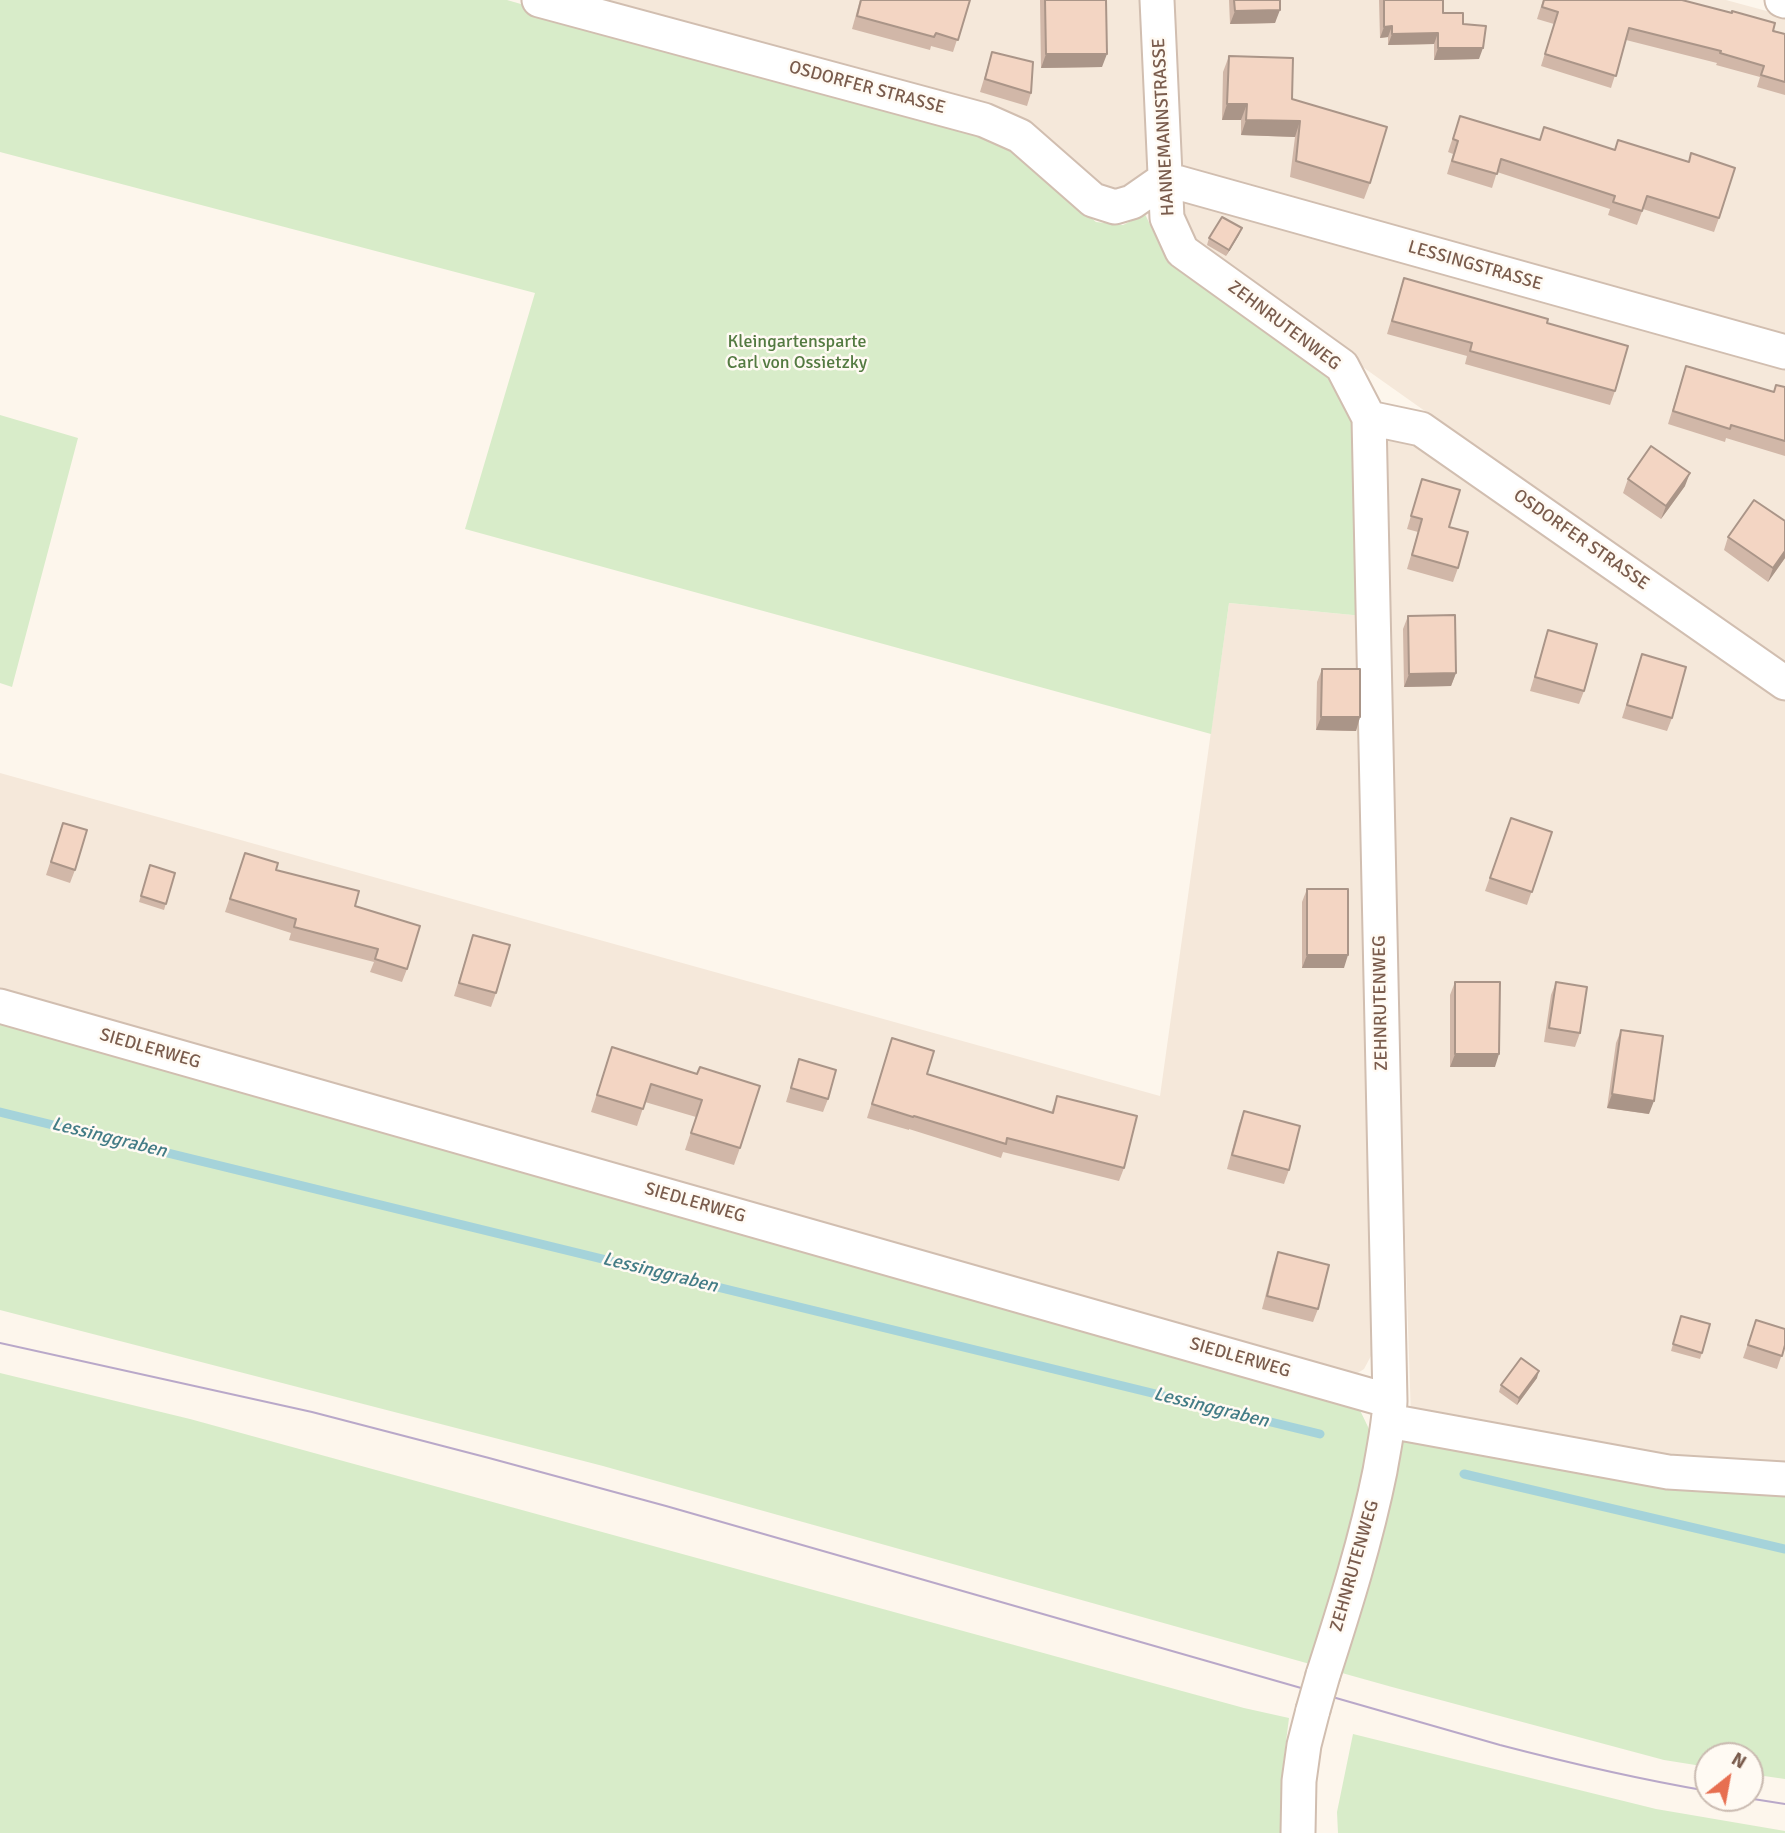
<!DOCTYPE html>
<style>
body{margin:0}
#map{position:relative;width:1785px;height:1833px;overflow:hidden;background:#fdf6ec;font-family:Signika,sans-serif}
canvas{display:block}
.north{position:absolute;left:1694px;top:1742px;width:70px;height:70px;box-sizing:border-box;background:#fffaf3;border:2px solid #cabbb1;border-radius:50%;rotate:31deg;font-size:19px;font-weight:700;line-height:28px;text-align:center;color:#7a5c4d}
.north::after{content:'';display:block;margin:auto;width:24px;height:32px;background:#e76f51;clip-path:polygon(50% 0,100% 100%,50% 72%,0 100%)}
</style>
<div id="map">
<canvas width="1785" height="1833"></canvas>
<div class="north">N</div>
</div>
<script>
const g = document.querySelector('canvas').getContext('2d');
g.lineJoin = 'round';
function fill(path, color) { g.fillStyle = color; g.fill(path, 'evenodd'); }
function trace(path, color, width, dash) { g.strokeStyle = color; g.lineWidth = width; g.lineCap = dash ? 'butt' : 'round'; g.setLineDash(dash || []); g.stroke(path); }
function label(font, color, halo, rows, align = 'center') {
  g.font = font + ' Signika,sans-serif'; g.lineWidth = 5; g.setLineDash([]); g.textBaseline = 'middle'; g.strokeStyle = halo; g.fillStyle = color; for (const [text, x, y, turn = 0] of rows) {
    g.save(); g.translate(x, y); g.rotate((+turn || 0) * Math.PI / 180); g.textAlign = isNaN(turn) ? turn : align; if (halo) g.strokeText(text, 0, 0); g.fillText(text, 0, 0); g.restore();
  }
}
fill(new Path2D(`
 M568,0H1145L1148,170L1144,180L1128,193L1096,187L1042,133L1028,122Z
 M1168,0H1726L1785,16V344L1180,168Z
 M1177,197L1785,365V666L1189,244Z
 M1406,432L1785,697V1471L1671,1464L1411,1417L1379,445L1383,437Z
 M1229,603L1363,616L1371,1356L1364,1369L1353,1376L0,996V773L1160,1096Z`), '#f5e8da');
fill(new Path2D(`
 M0,0H507L982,137L1012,149L1096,222L1123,225L1145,214L1168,263L1330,377L1353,424L1363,616L1229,603L1211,734L465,529L535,293L0,152Z
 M0,415L78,438L12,687L0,683Z
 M0,1018L1357,1404L1369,1429L1424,1440L1785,1488V1779L1750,1774V1756H1708V1767L1664,1760L1392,1687L603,1466L0,1310Z
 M0,1373L190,1419L1244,1708L1289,1718L1282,1773V1833H0Z
 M1353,1734L1656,1809L1785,1831V1833H1338L1337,1812Z`), '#d8ecc9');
trace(new Path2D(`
 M0,1112L1320,1434
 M1464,1474L1785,1549`), '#a5d3da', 9);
const street = new Path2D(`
 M539,0L984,120L1020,136L1093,200L1115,207L1132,202L1165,179
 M1157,0L1167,218L1182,251L1342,366L1369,418L1390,1401C1389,1425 1384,1447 1380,1471C1366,1540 1345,1607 1323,1675
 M1782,0L1785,1
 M1165,179L1785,352
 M1369,418L1421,429L1785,683
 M0,1006L1390,1401
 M1389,1421L1668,1472L1785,1479
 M1298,1833L1299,1781L1304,1745L1313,1710`);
trace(street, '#d1beb0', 37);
trace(street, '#fff', 33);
trace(new Path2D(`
 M0,1343L312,1412L489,1458L666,1506L1500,1745C1569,1763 1638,1779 1708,1791
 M1747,1798L1785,1804`), '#b9a8c9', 2);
const streetBridge = new Path2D(`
 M1313,1710L1323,1675`);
trace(streetBridge, '#d1beb0', 37, []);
trace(streetBridge, '#fff', 33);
fill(new Path2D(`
 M860,0H970L953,52L931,46L930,50L852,29Z
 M1040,0H1106L1102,67L1041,68Z
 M1229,0H1280L1275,23L1230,24Z
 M1379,0H1443V13L1463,24L1479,59L1434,60V44L1388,45V37L1380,38Z
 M1543,0H1682L1785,34V95L1757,87L1760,77L1716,65L1717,63L1626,40L1611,88L1541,66L1554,24L1537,19Z
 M992,52L1031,93L1027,106L980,92Z
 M1229,56L1292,99L1370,183L1364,199L1290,177L1295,137L1241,135V120H1222L1223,72Z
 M1460,116L1719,218L1714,232L1643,209L1637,225L1608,215L1610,209L1497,172L1492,188L1447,174L1453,154L1448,152Z
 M1239,235L1226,256L1207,245L1209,238Z
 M1404,278L1547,323L1615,391L1610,405L1465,364L1467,356L1387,334Z
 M1686,366L1774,392L1776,385L1785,387V456L1726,438L1725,442L1668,424Z
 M1422,479L1449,527L1458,568L1453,582L1407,569L1418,532L1407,529Z
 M1628,479L1685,486L1661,519L1623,493Z
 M1785,521V558L1768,582L1724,550L1728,537Z
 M1408,616L1456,673L1451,686L1404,687L1403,629Z
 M1548,630L1584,691L1579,704L1530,691Z
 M1642,654L1672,718L1667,731L1622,718Z
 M1322,669L1360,717L1356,731L1316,730L1317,682Z
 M1511,818L1552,832L1527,905L1485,891Z
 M63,823L75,870L70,883L46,875Z
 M245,853L276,870L355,906L407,969L402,982L370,972L374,962L289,940L291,933L225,912Z
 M150,865L175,873L164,910L139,902Z
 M1307,889L1344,968H1302V902Z
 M473,935L496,993L491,1007L454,996Z
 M1455,982L1495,1067H1450V995Z
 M1556,982L1580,1033L1575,1047L1544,1042L1551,995Z
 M1621,1030L1649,1114L1607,1108L1616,1043Z
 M892,1038L927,1074L1051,1113L1057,1096L1124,1168L1119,1181L1003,1152L1001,1158L909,1129V1130L867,1118Z
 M612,1047L697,1074L740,1148L734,1165L685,1150L696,1117L645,1102L637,1126L591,1112Z
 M799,1059L828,1099L823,1112L786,1102Z
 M1244,1111L1289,1170L1284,1184L1227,1169L1239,1124Z
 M1278,1252L1318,1309L1313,1322L1262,1309L1273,1266Z
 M1681,1316L1702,1353L1700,1359L1671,1351Z
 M1756,1320L1785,1345L1777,1369L1743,1358Z
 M1537,1378L1517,1405L1499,1392L1501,1385Z`), '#d1b7a8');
fill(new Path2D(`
 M1280,10L1275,23L1230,24L1235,11Z
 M1392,26L1388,37L1380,38L1384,27Z
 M1438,33L1434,44L1388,45L1392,34Z
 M1438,48H1483L1479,59L1434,60Z
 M1046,54H1107L1102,67L1041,68Z
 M1227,104H1247L1241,120H1222Z
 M1246,120L1300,121L1295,137L1241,135Z
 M1242,228L1239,235L1226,256L1229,250Z
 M1690,473L1685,486L1661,519L1666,506Z
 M1785,551V558L1768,582L1773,568Z
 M1456,673L1451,686L1404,687L1409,674Z
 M1321,717H1360L1356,731L1316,730Z
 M1307,955H1348L1344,968H1302Z
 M1455,1054H1499L1495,1067H1450Z
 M1612,1094L1654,1101L1649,1114L1607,1108Z
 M1539,1371L1537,1378L1517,1405L1519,1398Z`), '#aa9588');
const building = new Path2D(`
 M861,0H970L958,40L936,33L934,37L857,16Z
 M1045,0H1106L1107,54H1046Z
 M1234,0H1280V10L1235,11Z
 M1384,0H1443V13H1463V24L1486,26L1483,48H1438V33L1392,34V26L1384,27Z
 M1544,0H1682L1732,13V11L1775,23L1773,31L1785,34V82L1761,75L1764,66L1720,53L1721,51L1629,28L1616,76L1545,54L1558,12L1542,7Z
 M992,52L1033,62L1031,93L985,79Z
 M1229,56L1293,58L1292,99L1387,127L1370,183L1296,161L1300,121L1246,120L1247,104H1227Z
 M1460,116L1540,140L1544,127L1615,150L1618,140L1689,162L1691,153L1735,168L1719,218L1647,196L1642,211L1613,202L1615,196L1501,159L1497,174L1452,161L1458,141L1453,139Z
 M1222,217L1242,228L1229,250L1209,238Z
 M1404,278L1548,319L1547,323L1628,346L1615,391L1470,351L1472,343L1392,321Z
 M1686,366L1774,392L1776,385L1785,387V441L1731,425L1730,429L1673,411Z
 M1651,446L1690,473L1666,506L1628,479Z
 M1422,479L1460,490L1449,527L1468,532L1458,568L1412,555L1422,519L1411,516Z
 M1754,500L1785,521V551L1773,568L1728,537Z
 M1455,615L1456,673L1409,674L1408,616Z
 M1548,630L1597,644L1584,691L1535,677Z
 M1642,654L1686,667L1672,718L1627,705Z
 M1322,669H1360V717H1321Z
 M1511,818L1552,832L1532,892L1490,878Z
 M63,823L87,830L75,870L51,862Z
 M245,853L278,863L276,870L359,891L355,906L420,926L407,969L375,959L378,949L294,927L296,919L230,899Z
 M150,865L175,873L166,904L141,896Z
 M1307,889H1348V955H1307Z
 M473,935L510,945L496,993L459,983Z
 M1455,982H1500L1499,1054H1455Z
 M1556,982L1587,987L1580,1033L1549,1028Z
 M1621,1030L1663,1036L1654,1101L1612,1094Z
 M892,1038L934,1051L927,1074L1053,1113L1057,1096L1137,1116L1124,1168L1007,1138L1006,1144L914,1116L913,1117L872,1104Z
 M612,1047L697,1074L700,1067L760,1086L740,1148L691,1133L702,1100L651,1084L643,1109L597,1095Z
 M799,1059L836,1070L828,1099L791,1088Z
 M1244,1111L1300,1126L1289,1170L1232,1155Z
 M1278,1252L1329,1265L1318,1309L1267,1296Z
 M1681,1316L1710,1324L1702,1353L1673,1344Z
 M1756,1320L1785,1329V1345L1782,1356L1748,1345Z
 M1521,1358L1539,1371L1519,1398L1501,1385Z`);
fill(building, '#f3d5c3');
trace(building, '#aa9588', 2);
label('18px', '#7a5c4d', '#fffaf3', [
 ["OSDORFER STRASSE",867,88,15],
 ["HANNEMANNSTRASSE",1164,127,-93],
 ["LESSINGSTRASSE",1475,266,16],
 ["ZEHNRUTENWEG",1284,326,37],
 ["OSDORFER STRASSE",1581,540,35],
 ["ZEHNRUTENWEG",1381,1003,-91],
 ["SIEDLERWEG",150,1049,16],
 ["SIEDLERWEG",695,1203,16],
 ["SIEDLERWEG",1240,1358,16],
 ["ZEHNRUTENWEG",1355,1566,-74]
]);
label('18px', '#537a41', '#fffaf3', [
 ["Kleingartensparte",797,342],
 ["Carl von Ossietzky",797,363]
]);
label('italic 19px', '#437c86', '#fffaf3', [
 ["Lessinggraben",109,1138,14],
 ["Lessinggraben",660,1273,14],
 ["Lessinggraben",1211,1408,14]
]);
</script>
